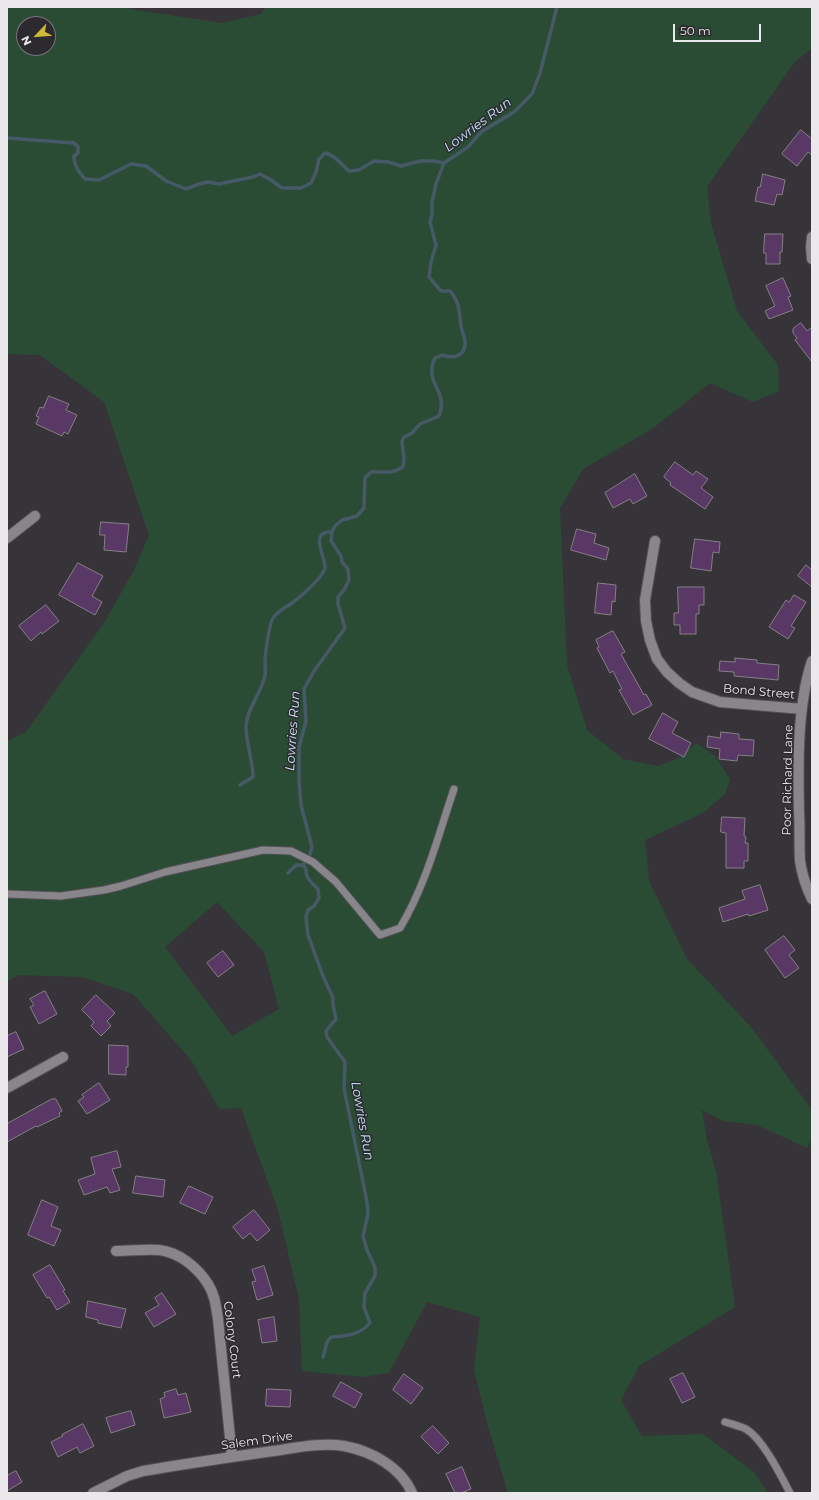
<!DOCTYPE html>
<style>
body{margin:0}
#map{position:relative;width:819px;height:1500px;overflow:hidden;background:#373439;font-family:Montserrat,sans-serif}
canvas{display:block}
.frame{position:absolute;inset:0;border:8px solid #eae8eb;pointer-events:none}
.north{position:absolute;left:16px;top:16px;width:40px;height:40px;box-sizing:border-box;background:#2d2a2f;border:1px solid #79767a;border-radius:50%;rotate:244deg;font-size:11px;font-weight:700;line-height:16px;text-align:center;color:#eae8eb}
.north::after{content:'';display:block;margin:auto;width:14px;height:18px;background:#cfb837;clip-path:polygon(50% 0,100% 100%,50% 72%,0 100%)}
.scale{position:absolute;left:673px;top:24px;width:88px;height:18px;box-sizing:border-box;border:2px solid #eae8eb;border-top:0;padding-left:5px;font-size:12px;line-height:14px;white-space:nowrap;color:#eae8eb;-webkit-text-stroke:3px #2d2a2f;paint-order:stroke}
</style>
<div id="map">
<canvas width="819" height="1500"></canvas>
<div class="frame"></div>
<div class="north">N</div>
<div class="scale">50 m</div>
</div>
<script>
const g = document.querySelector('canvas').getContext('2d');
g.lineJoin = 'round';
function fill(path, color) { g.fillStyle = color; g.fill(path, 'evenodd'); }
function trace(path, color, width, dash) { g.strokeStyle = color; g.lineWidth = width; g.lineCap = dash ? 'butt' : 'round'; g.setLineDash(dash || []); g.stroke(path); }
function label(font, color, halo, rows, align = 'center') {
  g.font = font + ' Montserrat,sans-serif'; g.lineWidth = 3; g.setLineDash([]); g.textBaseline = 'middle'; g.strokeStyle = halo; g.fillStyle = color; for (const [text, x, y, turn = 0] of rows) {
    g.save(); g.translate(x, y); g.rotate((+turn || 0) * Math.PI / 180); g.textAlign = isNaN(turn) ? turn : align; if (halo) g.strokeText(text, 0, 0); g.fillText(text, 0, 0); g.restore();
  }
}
fill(new Path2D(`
 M7,7H117L222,23L261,14L266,7H812V48L794,63L707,187L711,223L737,311L778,365L779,391L753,402L710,383L652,429L583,469L560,508L567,665L587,730L623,759L658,766L679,758L696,743L715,756L730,779L725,794L703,813L645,840L649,881L687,959L751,1027L812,1110V1139L807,1148L757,1125L723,1121L702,1110L707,1140L716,1171L735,1307L639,1366L621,1400L642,1436L703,1434L754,1472L768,1493H508L488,1426L474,1369L480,1317L427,1302L389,1373L363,1377L302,1371L299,1299L278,1210L241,1108L219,1109L191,1060L133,994L82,977L19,975L7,981V741L26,732L104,623L134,570L149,535L104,402L40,355L7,354ZM24,24H48V48H24ZM217,902L264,952L279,1009L232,1036L165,947Z`), '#2a4c34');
trace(new Path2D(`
 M7,138L74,143L78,147V153L74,156C74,166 79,172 85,179L99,180L131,164L146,166L166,181L186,189L199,184L208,182L219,184L253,177L260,174L271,180L282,188H301L311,183L316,172L319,159L325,153C334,154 342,165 349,171L359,170L374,161L388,162L401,166L420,161H434L444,163
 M240,785L253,777C253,760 246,744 246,726C247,708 262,692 265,675C266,671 265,667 265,663C265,655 269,624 273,618C278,611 285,608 292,603C299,598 318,581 322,574C323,572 325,570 325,568C326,558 308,530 332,532
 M303,865L309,857L312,847L301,805L299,781V747L306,721L304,689L314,671L345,628L338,604V597L344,590L349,580L348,569L342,562L341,556L331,541L332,532L335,526L342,520L357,516L364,508L365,478L371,472C385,471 390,475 403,467L404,459L402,442L404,437L412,433L420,424L439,416C448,393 429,386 432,367C432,364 434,361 435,358L442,355C453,359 466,357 465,341C465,336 461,331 461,326C459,312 460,302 450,291H441L429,277L431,262L436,245L430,222L432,214V202L436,184L444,163L468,147L481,132L514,112L532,94L540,73L557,7
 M303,865L306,869C305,878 312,883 318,889L319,898L314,906L308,910L306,917L308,935L323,976L333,998V1005L336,1019L326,1031L327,1037L345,1062L344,1088L367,1202L368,1214L363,1236L367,1250L375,1267V1276L365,1293L364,1307L370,1323C360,1335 346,1336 331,1337L327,1342L323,1357
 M288,873L296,865H303`), '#465967', 3.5);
const building = new Path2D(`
 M801,130L812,139V155L808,152L797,166L782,154Z
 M763,174L785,180L782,195L777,194L774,205L755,201L758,187H760Z
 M765,234H783L782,252H780V264H766V253H764Z
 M783,278L791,296L788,297L793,310L769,319L765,311L775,306L766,286Z
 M801,323L807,331L812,327V362L795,340L797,338L793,333V329Z
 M49,396L69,404L66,410L77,415L68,434L64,432L62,436L36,424L39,417L36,416L40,407L43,408Z
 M675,462L693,475L696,471L708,479L701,488L713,497L705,509L670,485L671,483L664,477Z
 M635,474L647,496L633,504L630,499L613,508L605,493Z
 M101,522L129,524L126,552L104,550L105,535H100Z
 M577,529L596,534L594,543L609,548L606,560L571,550Z
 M695,539L720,542L719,553L713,552L711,571L691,568Z
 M78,563L103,576L92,596L102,602L95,615L59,595Z
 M806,565L812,570V587L798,576Z
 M598,583L616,585L615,602L612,601L611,615L595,613Z
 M678,587H704V605H699V614H696V634H680V625H674V613H678Z
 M794,595L806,602L791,626L795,628L788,639L769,627L786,600L789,602Z
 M46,605L59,621L42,634L41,632L31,641L19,626Z
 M613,631L625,652L621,654L644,695L646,694L652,705L633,715L619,690L622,689L613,671L610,673L597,648L599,647L596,640Z
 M735,658L757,660V663L779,665L778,680L734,676V672L719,671L720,661L735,662Z
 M663,713L678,722L672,733L691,743L684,757L649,739Z
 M721,732L739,734V739L754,740L753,756L738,755L737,761L719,759L720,749L707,747L708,736L720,738Z
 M722,817L745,818L744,836L746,837L745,843H748V861H744V868H726V833L721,832Z
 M760,885L768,910L749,916L748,914L723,922L719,908L745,899L742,891Z
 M784,936L795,950L789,955L799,968L785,978L765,950Z
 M223,951L234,965L218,977L207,963Z
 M45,991L57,1014L39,1024L30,1007L34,1005L30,999Z
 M96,995L115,1013L107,1021L111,1026L101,1036L91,1026L94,1022L82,1010Z
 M16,1032L24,1049L7,1057V1036Z
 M109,1045L128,1046V1067H126V1075L109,1074Z
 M99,1083L110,1100L87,1114L78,1101L84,1097L82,1095Z
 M52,1099H56L62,1111L59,1113L60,1116L37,1127L36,1126L7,1142V1124Z
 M117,1151L121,1167L112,1169L120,1190L110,1193L107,1187L84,1195L78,1180L95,1174L91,1158Z
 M136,1176L165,1180L163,1197L133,1193Z
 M189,1186L213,1197L205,1214L180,1203Z
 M42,1200L58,1207L51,1226L61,1230L54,1246L28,1235Z
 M254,1210L270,1230L257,1241L250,1233L243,1239L233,1227Z
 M50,1265L65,1290L63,1291L70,1302L57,1310L49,1297L47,1298L33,1275Z
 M264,1266L273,1295L257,1300L252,1282L256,1281L252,1270Z
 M162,1293L176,1314L154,1327L145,1313L159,1305L155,1298Z
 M88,1301L126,1309L121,1328L98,1323V1320L86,1317Z
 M274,1317L277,1341L262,1343L258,1320Z
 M683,1373L695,1397L682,1403L670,1379Z
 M404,1374L423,1388L411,1404L393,1390Z
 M341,1382L362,1394L355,1408L333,1396Z
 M176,1389L178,1395L186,1393L191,1412L164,1418L160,1399L165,1397L164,1393Z
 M267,1389L291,1390L290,1407L266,1406Z
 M131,1411L135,1425L111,1433L106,1418Z
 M83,1424L94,1446L80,1453L77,1447L58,1457L51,1442L63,1436L62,1435Z
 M433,1426L449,1443L438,1454L421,1437Z
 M462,1467L471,1489L461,1493H455L446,1474Z
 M16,1471L22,1482L7,1491V1476Z`);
fill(building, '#593865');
trace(building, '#848085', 1);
const service = new Path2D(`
 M7,894L61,896L104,890L121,886L165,872L263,850L291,851L313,862L336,882L380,935L400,928C426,885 438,836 454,789
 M725,1422C731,1424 740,1426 746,1429C763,1439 781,1476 790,1493`);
const minor = new Path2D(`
 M812,237L811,247L812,259
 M7,538L35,516
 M655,541L645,600L646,621L650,640L657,659L667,672L679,683L692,692L720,702L802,709
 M812,661C797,706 798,765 799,812C800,828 799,845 800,861C802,874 806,887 812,899
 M7,1088L63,1057
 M116,1251C130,1251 145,1249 159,1250C179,1252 198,1268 208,1284C215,1295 216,1307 218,1319L232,1457
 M93,1493L127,1476L143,1471C184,1464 225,1458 266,1452C291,1449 319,1442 344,1446C371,1451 401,1467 412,1493`);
trace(service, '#535155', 9);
trace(minor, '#535155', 12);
trace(service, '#88858b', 7);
trace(minor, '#88858b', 10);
label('12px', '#eae8eb', '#2d2a2f', [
 ["Bond Street",759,692,5],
 ["Poor Richard Lane",788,780,-89],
 ["Colony Court",232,1340,83],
 ["Salem Drive",257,1441,-8]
]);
label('italic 13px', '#c6e7fd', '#2d2a2f', [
 ["Lowries Run",478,125,-37],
 ["Lowries Run",293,731,-86],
 ["Lowries Run",362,1121,80]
]);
</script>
